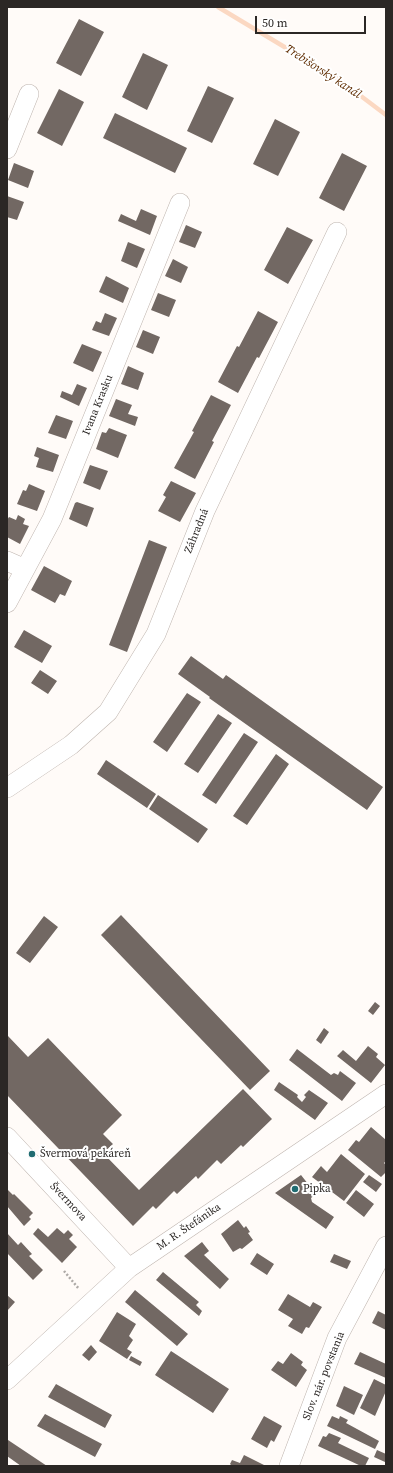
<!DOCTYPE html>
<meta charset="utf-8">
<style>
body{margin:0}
#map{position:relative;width:393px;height:1473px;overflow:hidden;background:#fffbf8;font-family:"Source Serif 4",serif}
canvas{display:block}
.frame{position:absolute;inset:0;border:8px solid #2b2725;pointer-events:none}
.scale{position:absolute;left:255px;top:16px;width:111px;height:18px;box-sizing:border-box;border:2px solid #2b2725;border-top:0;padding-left:5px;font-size:12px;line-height:14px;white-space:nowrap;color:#2b2725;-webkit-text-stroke:3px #fff;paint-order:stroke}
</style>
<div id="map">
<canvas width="393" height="1473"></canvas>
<div class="frame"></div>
<div class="scale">50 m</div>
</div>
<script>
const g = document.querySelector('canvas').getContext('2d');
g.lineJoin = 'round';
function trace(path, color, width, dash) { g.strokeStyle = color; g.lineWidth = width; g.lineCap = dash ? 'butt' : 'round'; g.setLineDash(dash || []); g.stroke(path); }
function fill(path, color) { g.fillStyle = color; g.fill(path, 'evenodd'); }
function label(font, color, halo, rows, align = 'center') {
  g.font = font + ' "Source Serif 4",serif'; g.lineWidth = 4; g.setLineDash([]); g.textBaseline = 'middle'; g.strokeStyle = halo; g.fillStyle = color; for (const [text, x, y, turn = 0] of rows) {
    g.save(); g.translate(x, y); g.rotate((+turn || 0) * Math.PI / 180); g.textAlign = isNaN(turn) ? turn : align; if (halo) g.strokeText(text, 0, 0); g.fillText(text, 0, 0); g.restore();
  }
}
trace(new Path2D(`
 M218,7L341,81L386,115`), '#fbd8c2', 4.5);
fill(new Path2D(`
 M79,19L104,32L81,76L56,63Z
 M143,53L168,65L147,110L122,97Z
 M208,86L234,98L212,143L187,131Z
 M59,89L84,102L62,146L37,133Z
 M115,113L187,148L175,173L103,138Z
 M275,119L300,132L278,176L253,164Z
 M342,153L367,166L344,211L319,198Z
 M14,163L34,171L28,188L8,180Z
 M7,196L24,202L17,220L7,217Z
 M141,209L157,216L150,235L118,221L121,214L136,221Z
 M186,225L202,232L195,248L179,242Z
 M287,227L313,240L288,284L264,270Z
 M128,242L145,249L137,268L121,261Z
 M173,259L188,267L181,283L165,276Z
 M106,276L129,288L123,303L99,292Z
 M158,293L176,300L169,317L151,310Z
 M258,311L278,322L259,358L257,357L238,393L218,382L237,346L239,347Z
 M105,313L117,318L109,336L92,330L96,321L101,323Z
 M143,330L160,337L153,354L136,347Z
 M82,344L102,352L93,372L73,363Z
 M128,366L144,373L138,390L121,384Z
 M77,384L87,388L79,406L60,397L62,391L72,395Z
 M211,395L231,405L212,441L214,442L195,479L174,468L194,432L192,431Z
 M116,399L132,405L128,414L138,417L135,426L109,416Z
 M56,415L73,421L66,439L48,433Z
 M109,428L127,435L118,458L96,449L102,432L106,433Z
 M37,447L59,455L53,472L36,467L39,458L34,456Z
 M90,465L108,471L100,490L83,483Z
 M171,481L196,493L180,522L158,511L166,497L163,495Z
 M29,484L45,491L37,511L17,504L23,490L26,491Z
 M77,502L94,508L87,527L69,519L75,503Z
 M18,515L25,519L23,524L29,526L20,544L7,537V520L9,517L16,520Z
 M149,540L167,547L127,652L109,645Z
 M44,566L72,581L65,596L60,594L55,603L31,590Z
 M24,630L52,646L42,663L14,647Z
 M191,656L223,679L226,675L383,787L367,810L209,698L210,697L178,674Z
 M40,670L57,681L48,694L31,683Z
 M187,693L201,702L167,752L153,742Z
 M218,714L232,723L198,773L184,764Z
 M244,733L258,742L216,804L202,795Z
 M276,754L289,764L247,825L233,816Z
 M106,760L156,794L147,808L97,774Z
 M158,795L208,829L198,843L149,809Z
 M121,915L270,1071L250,1090L101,935Z
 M44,916L58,927L30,963L16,953Z
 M375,1002L380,1006L373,1015L368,1011Z
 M324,1028L329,1032L321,1044L316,1040Z
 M8,1036L28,1057L48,1038L122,1115L103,1134L113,1144L103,1153L139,1190L243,1089L272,1119L243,1147L241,1145L221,1164L217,1160L198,1179L196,1176L177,1194L174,1191L156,1209L153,1206L133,1226L7,1095V1037Z
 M368,1046L378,1054L376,1057L385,1065L371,1083L337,1056L343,1050L356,1061Z
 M297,1049L331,1075L334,1073L338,1075L340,1071L356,1083L342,1101L289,1060Z
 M279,1082L298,1095L297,1097L302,1102L306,1097L304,1095L309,1090L328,1103L315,1120L274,1090Z
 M371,1127L386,1140V1161L384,1163L386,1165V1172L381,1177L348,1150L356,1140L359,1142Z
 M341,1154L365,1174L344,1201L312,1177L321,1166L327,1172Z
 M301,1175L316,1194L311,1198L312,1202L334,1217L326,1229L275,1193Z
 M369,1175L382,1184L376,1192L363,1182Z
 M7,1189L13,1195L14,1194L33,1213L29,1217L31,1219L24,1226L7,1206Z
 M356,1190L374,1204L364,1217L346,1203Z
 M238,1220L244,1228L246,1226L250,1232L248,1233L253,1240L242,1249L240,1248L233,1252L221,1234Z
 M38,1228L48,1237L57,1228L64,1234L68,1230L73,1235L69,1239L77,1247L62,1263L33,1234Z
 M7,1233L18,1245L21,1242L32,1254L29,1256L43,1270L33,1280L7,1253Z
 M202,1242L209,1251L204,1255L229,1279L220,1289L184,1256Z
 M257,1253L274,1264L267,1275L250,1264Z
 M334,1254L351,1261L347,1269L330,1262Z
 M163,1272L199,1302L196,1305L202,1311L199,1316L156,1280Z
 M135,1290L188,1334L177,1346L125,1302Z
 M288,1294L310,1307L313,1302L322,1307L309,1328L306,1327L302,1334L288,1326L293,1319L278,1310Z
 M7,1295L15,1302L7,1311Z
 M378,1311L386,1315V1330L372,1323Z
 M117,1312L136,1324L129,1336L133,1340L127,1349L132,1352L127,1359L99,1341Z
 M91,1345L97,1352L89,1361L82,1355Z
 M171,1351L229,1389L213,1413L155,1375Z
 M360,1352L386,1364V1378L354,1364Z
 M291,1353L303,1362L301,1365L307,1370L296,1387L271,1370L278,1361L283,1364Z
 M131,1356L142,1362L140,1366L129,1360Z
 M374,1379L386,1385V1391L375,1416L360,1408Z
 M56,1384L112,1415L105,1428L48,1397Z
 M344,1386L363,1395L354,1415L336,1406Z
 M45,1414L102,1444L95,1457L37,1426Z
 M264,1416L282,1426L274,1442L271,1440L267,1448L251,1439Z
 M332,1416L339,1419L340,1416L348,1420L346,1423L379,1441L375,1449L327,1426Z
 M329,1433L341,1438L338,1443L369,1458L365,1466H361L318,1446L323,1436L326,1437Z
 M8,1440L47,1466H21L7,1456V1442Z
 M377,1450L386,1454L385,1462L374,1457Z
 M244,1455L264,1465L263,1466H232L230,1464L232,1460L240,1463Z`), '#726863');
const minor = new Path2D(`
 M7,149L29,94
 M7,561L25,569
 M7,603L52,519L180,203
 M7,788L71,745L108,712L156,634L205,511L337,232
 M7,1137L129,1268
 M7,1380L129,1268L386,1094
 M289,1466L337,1338L386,1246`);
trace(minor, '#bfb5af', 20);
trace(new Path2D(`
 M64,1271L79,1289`), '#aeaaa7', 2.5, [2, 2]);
trace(minor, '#fff', 19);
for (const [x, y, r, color] of [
 [32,1154,4,"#206c72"],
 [295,1189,4,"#206c72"]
]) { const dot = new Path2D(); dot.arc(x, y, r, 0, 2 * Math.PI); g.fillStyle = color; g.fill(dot); trace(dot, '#fff', 1.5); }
label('11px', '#2b2725', '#fff', [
 ["Ivana Krasku",98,405,-68],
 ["Záhradná",197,531,-68],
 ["Švermova",68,1202,47],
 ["M. R. Štefánika",189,1227,-34],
 ["Slov. nár. povstania",324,1376,-68]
]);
label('11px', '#2b2725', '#fff', [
 ["Švermová pekáreň",40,1154],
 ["Pipka",303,1189]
], 'left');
label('italic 12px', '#5f2c01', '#fff', [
 ["Trebišovský kanál",323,72,33]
]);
</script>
